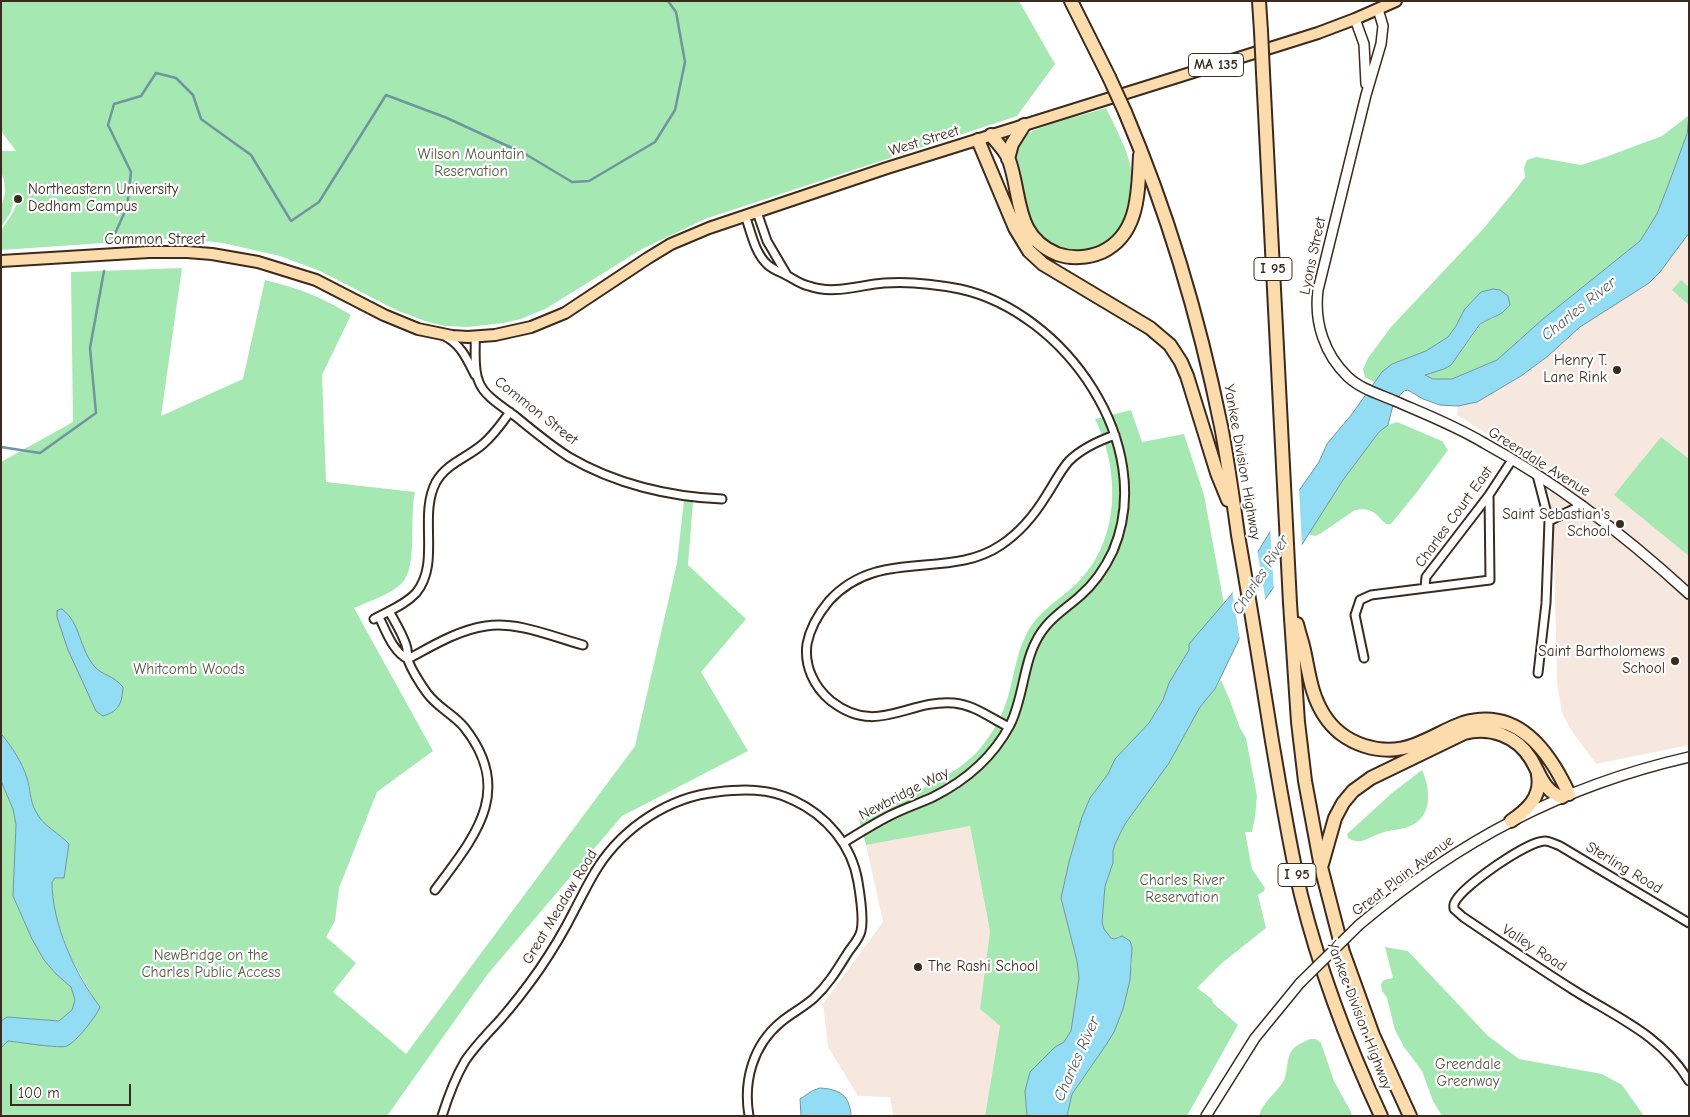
<!DOCTYPE html>
<style>
body{margin:0}
#map{position:relative;width:1690px;height:1117px;overflow:hidden;background:#fff;font-family:"Comic Neue",sans-serif}
canvas{display:block}
.frame{position:absolute;inset:0;border:2px solid #3b2a1e;pointer-events:none}
.scale{position:absolute;left:10px;top:1084px;width:121px;height:22px;box-sizing:border-box;border:2px solid #3b2a1e;border-top:0;padding-left:6px;font-size:15px;line-height:18px;white-space:nowrap;color:#3b2a1e;-webkit-text-stroke:4px #fff;paint-order:stroke}
</style>
<div id="map">
<canvas width="1690" height="1117"></canvas>
<div class="frame"></div>
<div class="scale">100 m</div>
</div>
<script>
const g = document.querySelector('canvas').getContext('2d');
g.lineJoin = 'round';
function fill(path, color) { g.fillStyle = color; g.fill(path, 'evenodd'); }
function trace(path, color, width, dash) { g.strokeStyle = color; g.lineWidth = width; g.lineCap = dash ? 'butt' : 'round'; g.setLineDash(dash || []); g.stroke(path); }
function label(font, color, halo, rows, align = 'center') {
  g.font = font + ' "Comic Neue",sans-serif'; g.lineWidth = 4.5; g.setLineDash([]); g.textBaseline = 'middle'; g.strokeStyle = halo; g.fillStyle = color; for (const [text, x, y, turn = 0] of rows) {
    g.save(); g.translate(x, y); g.rotate((+turn || 0) * Math.PI / 180); g.textAlign = isNaN(turn) ? turn : align; if (halo) g.strokeText(text, 0, 0); g.fillText(text, 0, 0); g.restore();
  }
}
fill(new Path2D(`
 M1689,233V745L1596,764L1571,730L1562,713L1557,684L1554,553L1550,495L1558,480L1553,475L1457,415L1458,406L1477,402L1521,376L1548,356L1580,327L1649,283L1660,272Z
 M970,825L990,931L980,1009L1000,1026L985,1116H893L890,1097L858,1096L828,1047L823,1004L883,922L866,845Z`), '#f6e8de');
fill(new Path2D(`
 M1,1H1019L1055,64L1017,116L705,219L642,249L547,308L521,319L503,323L468,327L445,326L428,322L398,311L320,271L280,256L223,243L188,239H162L1,250C1,244 0,234 2,229C9,217 20,208 16,192L11,212L1,227V208L5,193L4,180L1,172V151H16L1,131Z
 M1106,108C1117,131 1132,157 1133,182C1134,194 1131,205 1127,215C1124,221 1123,228 1119,233C1097,262 1050,254 1031,225C1025,215 1019,190 1017,178C1015,162 1011,149 1024,136C1034,127 1090,113 1106,108Z
 M1688,116L1687,134L1669,183L1657,214L1640,241L1543,319L1497,360L1452,379H1433L1425,375L1444,369L1451,365L1481,324L1494,318L1481,292L1464,310L1456,326L1448,337L1426,351L1392,364L1374,382L1365,377L1363,369L1368,358L1391,327L1483,229L1516,189L1525,177L1524,168L1527,160L1536,157L1581,165L1603,158L1662,136Z
 M182,268L161,416L243,379L265,280C300,289 320,296 351,315L322,375L326,482L415,492C409,516 418,567 402,583C391,594 368,602 354,608L433,751L377,792L339,888L335,921L326,937L356,963L333,992L406,1054L635,746L677,563L684,500L693,501L688,565L746,619L701,672L748,751L622,816L487,975L387,1116H1V1048L8,1041L57,1047L74,1040L97,1013L93,997L70,956L63,938L53,906L52,882L55,877L60,879L65,873L69,844C59,833 43,826 36,812C29,799 31,790 27,778C22,763 11,746 1,734V462L73,422L71,272Z
 M1681,280L1689,287V305L1672,290Z
 M1131,410L1142,442L1184,434L1204,495L1224,604L1190,646L1189,650L1169,683L1163,700L1149,723L1115,759L1108,774L1090,798L1082,817L1069,862L1061,898L1077,961L1079,978L1071,1032L1064,1042L1055,1047L1030,1072L1025,1091L1027,1116H985L1000,1026L980,1009L990,931L970,826L866,845L859,819C898,797 945,785 977,752C993,734 1005,712 1010,689C1015,670 1017,653 1026,635C1037,612 1058,601 1076,584C1120,542 1121,472 1095,419Z
 M1397,422L1442,441L1448,450L1417,492L1391,524H1386C1375,514 1373,507 1355,510L1320,534L1315,536L1308,534L1343,480L1379,432L1385,426Z
 M1661,437L1689,459V556L1614,495Z
 M1221,680L1231,703L1240,728L1246,738L1257,796L1255,817L1252,832H1245L1252,869L1265,888L1264,891L1258,895L1266,928L1222,963L1197,988L1212,999L1213,1003L1238,1025L1187,1116H1067L1072,1094L1106,1045L1114,1031L1123,1008L1132,963V947L1130,941L1119,936L1114,939L1109,936L1104,929L1102,922L1105,886L1113,863V851L1115,844L1125,824L1169,763L1200,707L1215,689Z
 M1422,770C1431,790 1433,818 1408,827C1399,830 1389,830 1381,833C1369,837 1361,846 1348,838L1347,834L1392,793Z
 M1,781L13,809L16,825L13,896L32,939L44,960L56,974L71,987L75,1000L72,1010L59,1021L7,1017L1,1021Z
 M1385,947L1408,951L1488,1036L1519,1059L1602,1074L1622,1085L1644,1116H1442L1433,1101L1422,1071L1404,1047L1395,1030L1387,998L1382,991L1381,984L1384,980L1393,978Z
 M1310,1039H1316L1321,1043L1334,1081L1351,1112L1352,1116H1259C1263,1101 1277,1093 1284,1080C1288,1071 1286,1057 1293,1049C1298,1044 1304,1042 1310,1039Z`), '#a5e8b2');
const water = new Path2D(`
 M1689,114V233L1660,272L1649,283L1580,327L1548,356L1521,376L1477,402L1458,406L1440,405L1423,399L1408,390L1404,391L1399,396L1393,405L1388,425L1379,432L1343,480L1287,568L1243,631L1215,689L1200,707L1169,763L1125,824L1115,844L1113,851V863L1105,886L1102,922L1104,929L1111,938L1114,939L1122,936L1130,941L1132,947L1130,980L1123,1009L1114,1032L1106,1045L1072,1094L1067,1116H1027L1025,1091L1030,1072L1055,1047L1064,1042L1071,1031L1079,978L1077,961L1061,898L1069,862L1082,817L1090,798L1108,774L1115,759L1149,723L1163,700L1169,683L1189,650V644L1231,595L1270,532L1319,462L1327,444L1352,414L1382,372L1392,364L1426,351L1448,337L1456,326L1464,310L1481,292L1493,289L1500,290L1508,296L1510,305L1502,313L1480,324L1451,365L1444,369L1425,375L1433,379H1452L1497,360L1543,319L1640,241L1657,214L1669,183L1687,134Z
 M62,609C81,623 79,649 95,667C102,675 113,675 123,687C122,704 119,711 103,716L96,711L68,650L57,617V611Z
 M1,734C12,746 22,763 27,778C31,790 29,799 36,812C43,826 59,833 69,844L64,878H55L52,882C52,924 75,974 100,1007C95,1018 77,1041 67,1046C60,1049 19,1042 8,1041L1,1048V1021L7,1017L59,1021L72,1010L75,1000L71,987L56,974L44,960L32,939L13,896L16,825L13,809L1,781Z
 M820,1088C839,1089 850,1095 851,1116H801L800,1099L812,1091Z`);
fill(water, '#93ddf4');
trace(water, '#70959e', 1);
fill(new Path2D(`
 M1299,486L1302,548L1274,591L1270,527Z
 M1257,549L1266,603L1240,641L1232,589L1244,566Z`), '#fff');
trace(new Path2D(`
 M113,238L127,207L131,172L108,125L114,104L141,96L156,73L176,78L193,95L201,119L251,155L291,221L319,202L386,95L447,118L527,155L572,182L589,181L655,142L675,110L685,62L676,12L668,1
 M1,447L40,453L96,413L90,348L104,271`), '#70959e', 2.5);
const minor = new Path2D(`
 M757,212L767,241L787,275
 M745,215C751,232 755,254 768,265C774,270 780,272 786,275C794,279 800,284 809,286C834,295 859,285 884,283C909,281 935,284 960,289C1065,312 1158,445 1113,551C1105,568 1094,584 1080,596C1069,606 1056,614 1046,626C1022,654 1026,693 1010,725C993,757 965,781 933,797C920,803 905,808 891,815C875,823 859,833 843,843
 M446,337C461,345 467,359 475,375
 M475,337C476,351 473,369 479,382C484,396 503,407 515,416C532,430 550,445 569,457C615,484 670,497 722,499
 M1537,475L1549,521L1546,603L1538,673
 M1549,521L1582,505
 M1425,587L1426,577L1489,495L1512,460
 M389,611C395,622 402,633 406,645C408,650 407,655 408,660C411,669 421,685 427,693C437,707 453,714 464,727C515,791 475,836 435,890
 M379,617C386,631 393,652 408,659
 M374,619C388,611 405,605 416,593C441,563 418,516 436,482C447,463 467,458 483,444C494,435 502,423 510,412
 M1364,658L1355,615L1360,600L1371,595L1490,580L1489,495
 M408,659C432,646 458,630 486,626C518,621 553,637 583,645
 M1009,727C990,718 975,705 954,703C907,699 877,737 831,701C814,687 804,666 807,644C810,628 819,613 829,601C879,546 948,581 1001,545C1019,533 1035,514 1046,496C1054,484 1060,471 1069,461C1082,448 1098,441 1115,435
 M1689,923L1560,846C1555,844 1549,841 1545,841C1527,841 1463,886 1455,902C1453,905 1454,905 1454,909L1463,917C1500,942 1537,967 1575,991C1618,1018 1662,1036 1689,1081
 M442,1116C448,1097 455,1078 465,1061C475,1046 488,1033 500,1020C514,1004 527,987 539,970C552,951 564,931 574,911C582,896 589,881 598,867C624,827 669,797 717,792C742,789 769,788 793,800C826,815 852,845 858,882C860,894 864,919 861,931C859,940 851,947 847,954C837,970 828,985 814,998C804,1007 792,1013 781,1022C753,1045 743,1081 749,1116`);
const secondary = new Path2D(`
 M1378,9L1383,26L1381,44L1366,95L1318,290C1314,322 1324,354 1348,377C1361,389 1379,394 1395,401C1425,414 1456,426 1484,443C1559,484 1626,536 1689,594
 M1355,19L1364,44L1366,84
 M1359,925C1458,841 1562,786 1689,757
 M1206,1116L1255,1038L1300,983`);
const primary = new Path2D(`
 M1,261L149,252H187L212,254L258,262L316,280L384,315L418,329L452,336L468,337L495,335L531,327L565,313L648,258L671,244L709,228L887,168L1318,33L1355,19L1396,1`);
const motorway = new Path2D(`
 M1071,1L1109,77
 M1259,1L1261,31
 M1263,73L1290,603L1298,722L1305,781L1321,867L1343,952L1373,1035L1410,1116
 M1125,112C1168,213 1199,318 1221,426C1228,462 1233,499 1238,535C1250,603 1261,672 1272,741C1281,793 1289,844 1301,895C1320,971 1348,1045 1381,1116
 M991,135C997,143 1006,151 1009,160C1022,197 1014,236 1057,254C1071,259 1088,258 1102,252C1140,234 1138,190 1140,155
 M978,140L1015,228L1029,251L1043,264L1150,328L1170,345L1181,362L1187,376L1217,473L1228,500
 M1008,159L1012,144L1024,125
 M1297,624C1299,633 1302,641 1304,650C1309,673 1311,695 1324,715C1343,745 1382,757 1414,745C1431,739 1446,729 1463,723C1518,707 1549,751 1569,794
 M1511,821C1527,810 1542,797 1538,775
 M1322,864L1335,818L1343,803L1353,791L1371,778L1464,733C1490,726 1517,736 1531,759C1540,774 1544,792 1562,797`);
trace(minor, '#3b2a1e', 11);
trace(secondary, '#3b2a1e', 12);
trace(primary, '#3b2a1e', 14);
trace(motorway, '#3b2a1e', 16);
trace(minor, '#fff', 7);
trace(secondary, '#fff', 9);
trace(primary, '#fcdcac', 10);
trace(motorway, '#fcdcac', 12);
const secondaryBridge = new Path2D(`
 M1300,983L1359,925`);
const motorwayBridge = new Path2D(`
 M1261,31L1263,73
 M1109,77L1125,112`);
trace(secondaryBridge, '#3b2a1e', 12, []);
trace(motorwayBridge, '#3b2a1e', 16, []);
trace(secondaryBridge, '#fff', 9);
trace(motorwayBridge, '#fcdcac', 12);
for (const [x, y, r, color] of [
 [18,199,5,"#3b2a1e"],
 [1617,370,5,"#3b2a1e"],
 [1620,524,5,"#3b2a1e"],
 [1675,661,5,"#3b2a1e"],
 [918,967,5,"#3b2a1e"]
]) { const dot = new Path2D(); dot.arc(x, y, r, 0, 2 * Math.PI); g.fillStyle = color; g.fill(dot); trace(dot, '#fff', 2); }
for (const [x, y, w] of [
 [1216,65,55],
 [1273,269,38],
 [1297,875,38]
]) { const box = new Path2D(); box.roundRect(x - w / 2, y - 11.5, w, 23, 4); g.fillStyle = '#fff'; g.fill(box); trace(box, '#3b2a1e', 1); }
label('bold 14px', '#3b2a1e', null, [
 ["MA 135",1216,65],
 ["I 95",1273,269],
 ["I 95",1297,875]
]);
label('15px', '#3b2a1e', '#fff', [
 ["West Street",924,141,-17],
 ["Common Street",155,240],
 ["Lyons Street",1313,256,-78],
 ["Common Street",536,411,38],
 ["Yankee Division Highway",1242,462,80],
 ["Greendale Avenue",1539,462,32],
 ["Charles Court East",1454,517,-54],
 ["Newbridge Way",904,794,-27],
 ["Sterling Road",1624,868,31],
 ["Great Plain Avenue",1403,876,-37],
 ["Great Meadow Road",560,907,-59],
 ["Valley Road",1534,948,33],
 ["Yankee Division Highway",1359,1015,69]
]);
label('15px', '#565a43', '#fff', [
 ["Wilson Mountain",471,155],
 ["Reservation",471,172],
 ["Whitcomb Woods",189,670],
 ["Charles River",1182,881],
 ["Reservation",1182,898],
 ["NewBridge on the",211,956],
 ["Charles Public Access",211,973],
 ["Greendale",1468,1065],
 ["Greenway",1468,1082]
]);
label('15px', '#3b2a1e', '#fff', [
 ["Northeastern University",28,190,"left"],
 ["Dedham Campus",28,207,"left"],
 ["Henry T.",1607,361],
 ["Lane Rink",1607,378],
 ["Saint Sebastian's",1610,515],
 ["School",1610,532],
 ["Saint Bartholomews",1665,652],
 ["School",1665,669],
 ["The Rashi School",928,967,"left"]
], 'right');
label('italic 16px', '#55605e', '#fff', [
 ["Charles River",1579,309,-39],
 ["Charles River",1261,575,-57],
 ["Charles River",1077,1059,-66]
]);
</script>
